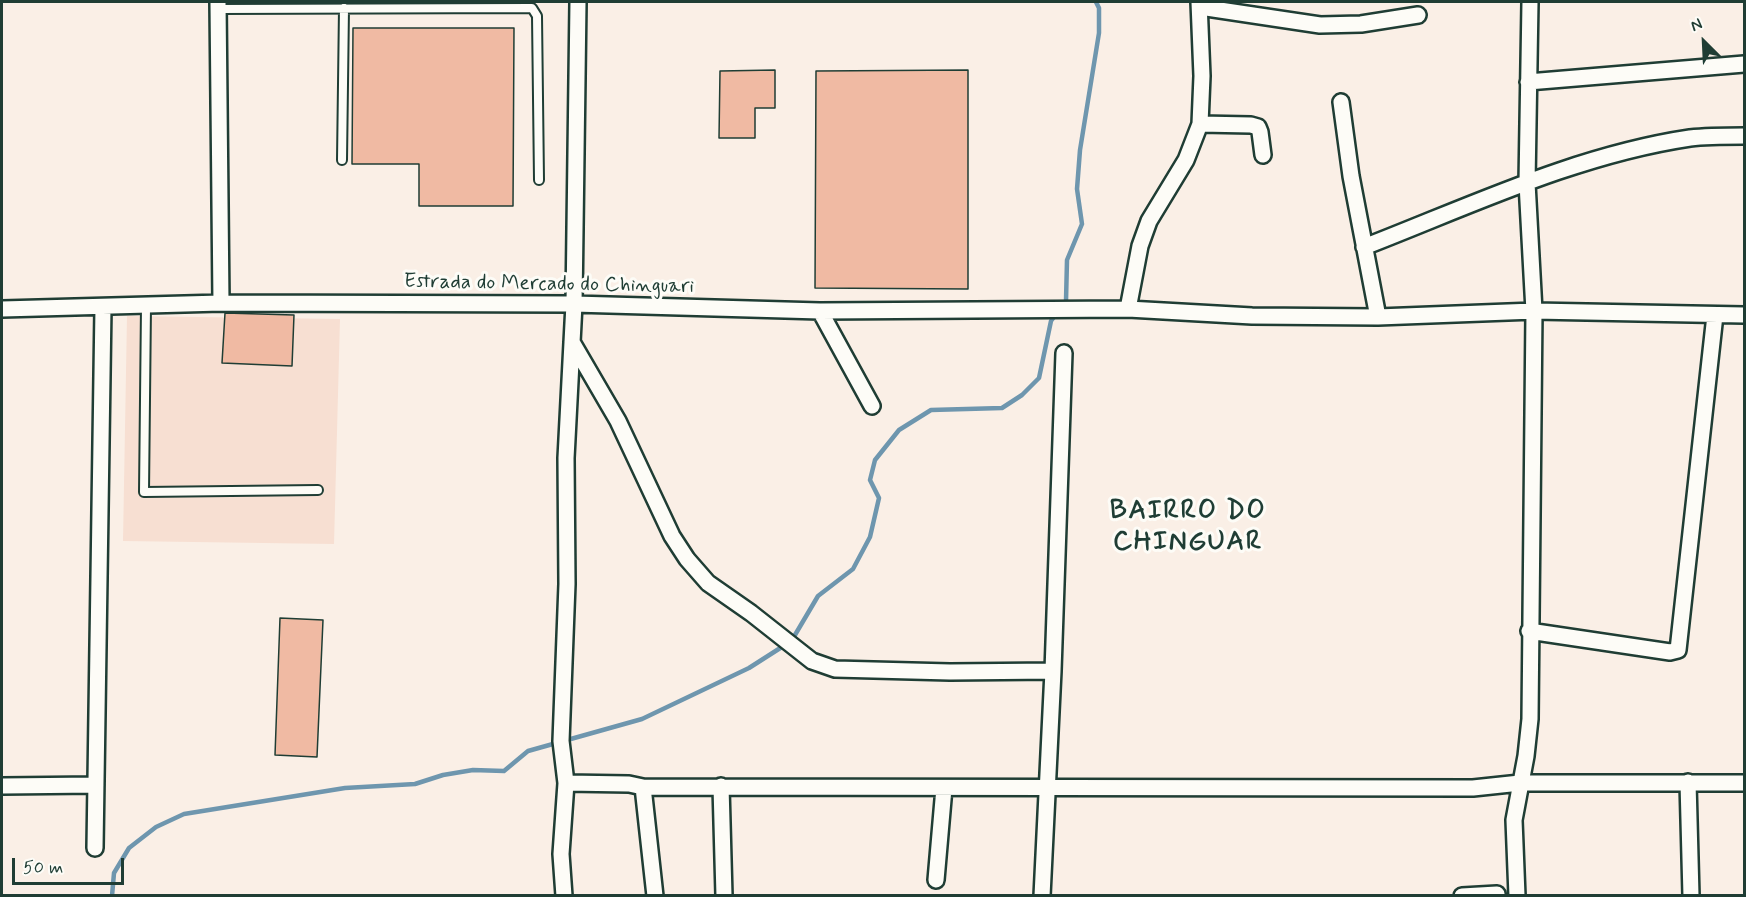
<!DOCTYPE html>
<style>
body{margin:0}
#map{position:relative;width:1746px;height:897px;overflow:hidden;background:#faefe6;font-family:Mynerve,sans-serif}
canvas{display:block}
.frame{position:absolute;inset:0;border:3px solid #1f3d34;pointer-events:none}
.north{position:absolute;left:1674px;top:12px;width:60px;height:60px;-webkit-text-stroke:4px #fdfcf7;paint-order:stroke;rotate:336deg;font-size:16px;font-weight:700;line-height:24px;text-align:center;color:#1f3d34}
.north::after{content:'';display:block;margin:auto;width:21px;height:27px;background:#1f3d34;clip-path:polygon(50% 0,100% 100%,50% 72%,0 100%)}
.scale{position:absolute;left:12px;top:858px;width:112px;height:27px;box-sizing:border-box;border:3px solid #1f3d34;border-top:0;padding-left:8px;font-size:18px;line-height:21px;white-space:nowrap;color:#1f3d34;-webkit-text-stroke:4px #fdfcf7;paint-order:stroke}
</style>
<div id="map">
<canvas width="1746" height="897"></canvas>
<div class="frame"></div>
<div class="north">N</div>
<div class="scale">50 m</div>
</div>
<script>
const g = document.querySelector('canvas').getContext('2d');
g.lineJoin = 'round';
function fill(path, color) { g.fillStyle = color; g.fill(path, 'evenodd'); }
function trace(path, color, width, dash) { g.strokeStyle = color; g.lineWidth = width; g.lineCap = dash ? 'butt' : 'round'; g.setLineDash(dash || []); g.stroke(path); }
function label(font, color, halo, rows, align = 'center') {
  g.font = font + ' Mynerve,sans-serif'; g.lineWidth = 6; g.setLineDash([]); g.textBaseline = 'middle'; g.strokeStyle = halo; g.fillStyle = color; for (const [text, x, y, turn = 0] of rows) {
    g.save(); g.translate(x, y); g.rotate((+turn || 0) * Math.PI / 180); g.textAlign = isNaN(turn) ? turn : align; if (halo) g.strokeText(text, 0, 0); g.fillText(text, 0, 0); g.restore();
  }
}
fill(new Path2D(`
 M127,316L340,319L334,544L123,541Z`), '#f7dfd2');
trace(new Path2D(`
 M1062,307L1066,301L1067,260L1082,224L1077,189L1080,150L1099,33V8L1096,2
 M792,640L818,596L853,569L870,537L879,498L870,480L875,460L899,430L931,410L1002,408L1022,395L1039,378L1051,321L1057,313
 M112,896L114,873L129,848L156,827L184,814L345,788L415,784L443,775L473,770L504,771L528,751L642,719L749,668L785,645`), '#6e96ae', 4.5);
const building = new Path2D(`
 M353,28H514L513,206H419V164H352Z
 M775,70V108H755V138H719L720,71Z
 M968,70V289L815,288L816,71Z
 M225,313L294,315L292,366L222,363Z
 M280,618L323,620L317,757L275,755Z`);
fill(building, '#f0baa3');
trace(building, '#1f3d34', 1.5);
const lane = new Path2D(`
 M218,9L532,8L537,16L539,180
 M342,160L344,8
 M146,306L144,492L318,490`);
const street = new Path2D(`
 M218,2L221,303
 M1200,7L1320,25L1361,24L1418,15
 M1528,82L1744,64
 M1341,102L1351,176L1378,317
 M1200,124L1251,125L1258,127L1260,132L1263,155
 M1364,247C1470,206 1576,155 1690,138C1707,136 1726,136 1744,136
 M2,309L221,303L574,304L820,311L1128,309L1252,316L1378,317L1534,311L1744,315
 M1128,309L1140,246L1149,221L1186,160L1200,124L1202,76L1199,2
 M820,311L872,406
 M572,342L618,421L672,536L687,559L708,583L751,613L812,661L835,669L950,672L1053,671
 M1529,631L1670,652L1678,650L1715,315
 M1688,782L1691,896
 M566,783L629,784L643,787L1473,788L1520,783H1744
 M2,786L96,785
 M721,786L724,896
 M643,787L655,896
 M95,848L103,307
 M936,880L944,788
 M564,896L561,854L566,783L561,741L567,584L566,458L574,304L578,2
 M1042,896L1053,671L1064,353
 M1462,896L1497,894
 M1517,896L1514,820L1526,756L1530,719L1534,311L1527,183L1530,2`);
trace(lane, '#1f3d34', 12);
trace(street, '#1f3d34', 20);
trace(lane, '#fdfcf7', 8);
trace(street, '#fdfcf7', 15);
label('21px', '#1f3d34', '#fdfcf7', [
 ["Estrada do Mercado do Chinguari",549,285,1]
]);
g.letterSpacing = '1.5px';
label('bold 27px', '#1f3d34', '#fdfcf7', [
 ["BAIRRO DO",1188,512],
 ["CHINGUAR",1188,543]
]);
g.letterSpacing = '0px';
</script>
